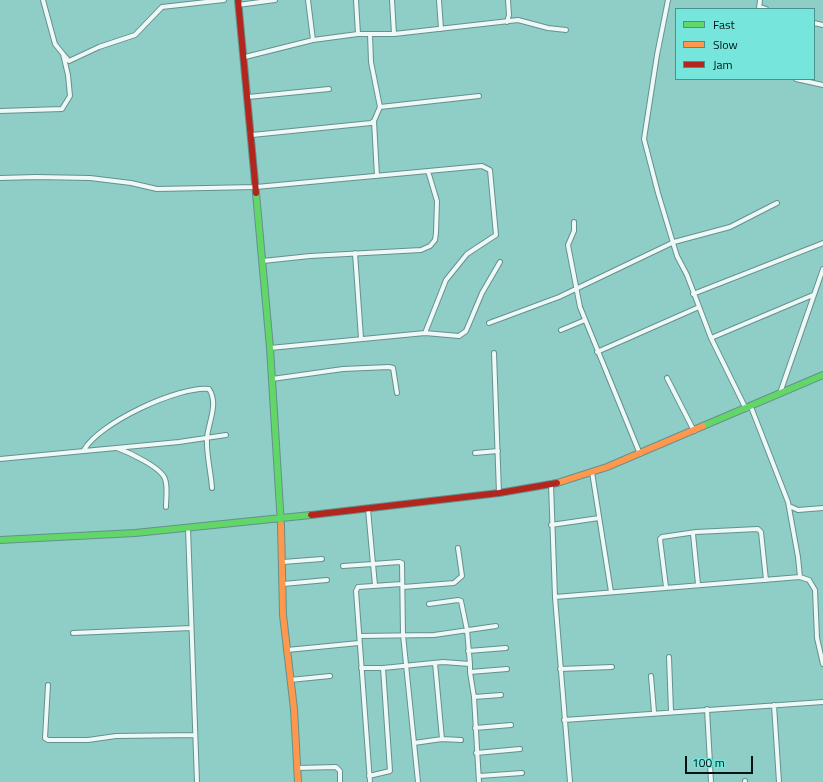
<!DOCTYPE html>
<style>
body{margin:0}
#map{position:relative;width:823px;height:782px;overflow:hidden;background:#8fcdc7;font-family:"Titillium Web",sans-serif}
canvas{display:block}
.legend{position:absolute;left:675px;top:8px;width:140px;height:72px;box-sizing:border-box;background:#76e6dd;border:1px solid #47928c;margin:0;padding:5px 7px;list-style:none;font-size:12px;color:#001412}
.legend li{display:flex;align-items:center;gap:8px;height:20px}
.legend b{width:20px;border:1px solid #47928c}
.scale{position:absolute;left:685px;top:756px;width:68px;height:18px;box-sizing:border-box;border:2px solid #001412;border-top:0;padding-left:5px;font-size:12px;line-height:14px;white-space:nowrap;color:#001412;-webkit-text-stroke:3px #76e6dd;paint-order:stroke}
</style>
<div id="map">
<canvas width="823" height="782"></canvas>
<ul class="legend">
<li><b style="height:5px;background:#63d668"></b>Fast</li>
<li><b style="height:5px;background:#ff974d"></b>Slow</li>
<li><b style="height:5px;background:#b3261e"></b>Jam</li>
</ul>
<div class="scale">100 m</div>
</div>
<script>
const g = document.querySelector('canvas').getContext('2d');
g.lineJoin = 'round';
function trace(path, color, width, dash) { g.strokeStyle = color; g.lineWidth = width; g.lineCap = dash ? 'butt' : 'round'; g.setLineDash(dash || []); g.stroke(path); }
const street = new Path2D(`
 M308,0L313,40
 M356,0L358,34
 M392,0L394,34
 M439,0L441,29
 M668,0L657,55L644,139L658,193L677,256L687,275L711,338L746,409
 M238,5L275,0
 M759,7L766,9
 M759,9L760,0
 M507,22L509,15L508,0
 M814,23L823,25
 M63,54L69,61L99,47L135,35L162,7L224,0
 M245,57L313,40L358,34H394L518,20L548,28L566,30
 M796,79L823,85
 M248,97L329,89
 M380,107L479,96
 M0,111L62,109L70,96L68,75L63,54L55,44L43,0
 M374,121L377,176
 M252,135L371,123L374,121L380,107L371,62L370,34
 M0,178L36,177L90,178L131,183L157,189L256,187L482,166L490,170L496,235L467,254L446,280L425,333
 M574,222V231L568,245L580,307L640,454
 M355,253L361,338
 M263,261L310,256L421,250L430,246L435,240L436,233L437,201L428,171
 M693,294L823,243
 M489,323L559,297L674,242L730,227L777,203
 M561,330L585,320
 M711,338L813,295
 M270,348L425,333L459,336L466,331L482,293L500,262
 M597,352L699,307
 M494,353L499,493
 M667,378L694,431
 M272,379L343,369L389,367L393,368L397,393
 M780,393L823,269
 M751,407L788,502L798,557L800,577
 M117,448C128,452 161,467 165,479C168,487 166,498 166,507
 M84,450C99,423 178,386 209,389C219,404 208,423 207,438C206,454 211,472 212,488
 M475,453L498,451
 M0,459L179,442L226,435
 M592,472L611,592
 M551,484L555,597L570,782
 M789,506L798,510L823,508
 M368,509L373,564L399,562L402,563L403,635L418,782
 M551,525L599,518
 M188,528L197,782
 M693,534L698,584
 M283,562L322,559
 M343,566L373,564L375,585
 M283,584L327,580
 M403,587L454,583L462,576L458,548
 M666,587L660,539L662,537L696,532L758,529L761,532L766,580
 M555,597L800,577L809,580L815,590L817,638L823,664
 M429,604L458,600L461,601L467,630L470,664
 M73,633L191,628
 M359,636L434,635L496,626
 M287,650L359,643
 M468,651L506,648
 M669,657L671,711
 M361,668H383L443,662L470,664V672L507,669
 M560,669L612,667
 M470,672L474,697L479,782
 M651,676L654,712
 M290,680L330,676
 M48,685L45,738L48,740H88L116,736L194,735
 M474,697L501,695
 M774,705L779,782
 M707,709L711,782
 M564,720L823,702
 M475,728L511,725
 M442,739L461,740
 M414,743L442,739L435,663
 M476,753L520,749
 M297,768L336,767L340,771V782
 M369,776L390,771L383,668
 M479,776L522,773
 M745,781V782
 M370,782L356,591L358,587L402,584`);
const fast = new Path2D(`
 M256,193L270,348L281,525
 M703,426L823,375
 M0,540L135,533L311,515`);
const slow = new Path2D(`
 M557,483L607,467L703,426
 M281,525L283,615L294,709L298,782`);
const jam = new Path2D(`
 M238,0L256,193
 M311,515L499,493L557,483`);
trace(street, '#64918d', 6);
trace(fast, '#64918d', 8);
trace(slow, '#64918d', 8);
trace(jam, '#64918d', 8);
trace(street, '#eef8f7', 4);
trace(fast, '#63d668', 6);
trace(slow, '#ff974d', 6);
trace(jam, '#b3261e', 6);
</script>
